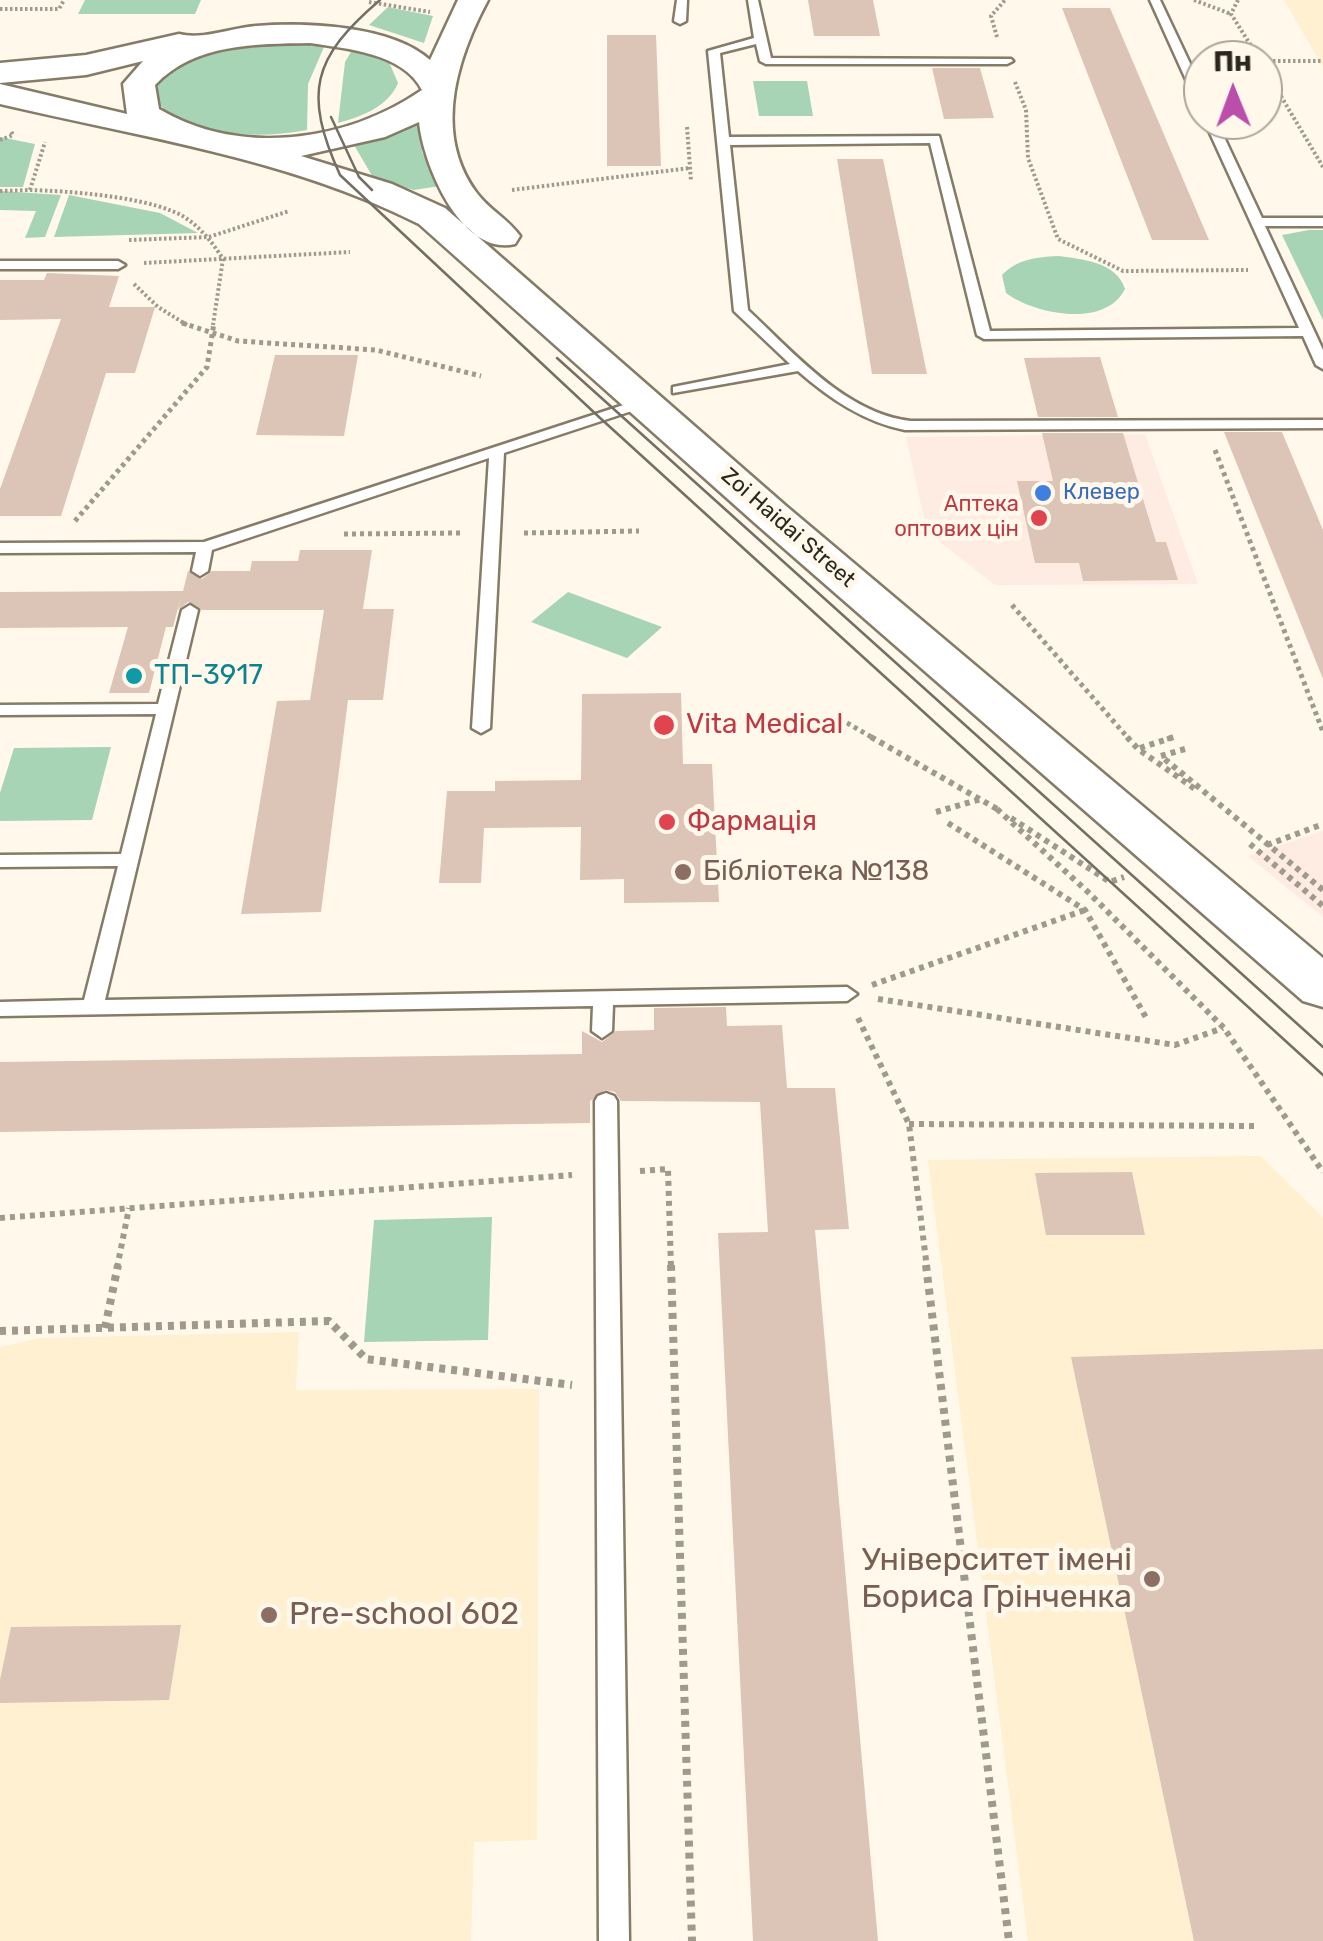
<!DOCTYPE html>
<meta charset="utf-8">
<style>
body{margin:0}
#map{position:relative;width:1323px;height:1941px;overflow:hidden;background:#fff8eb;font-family:Rubik,sans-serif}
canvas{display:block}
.north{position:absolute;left:1183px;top:40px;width:100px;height:100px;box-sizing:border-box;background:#fff8eb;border:2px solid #aaa499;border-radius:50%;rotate:359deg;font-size:28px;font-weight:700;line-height:40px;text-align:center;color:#2b271e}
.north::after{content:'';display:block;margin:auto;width:35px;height:45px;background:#bb4dab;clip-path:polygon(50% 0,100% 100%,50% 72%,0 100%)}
</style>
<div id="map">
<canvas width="1323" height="1941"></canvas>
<div class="north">Пн</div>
</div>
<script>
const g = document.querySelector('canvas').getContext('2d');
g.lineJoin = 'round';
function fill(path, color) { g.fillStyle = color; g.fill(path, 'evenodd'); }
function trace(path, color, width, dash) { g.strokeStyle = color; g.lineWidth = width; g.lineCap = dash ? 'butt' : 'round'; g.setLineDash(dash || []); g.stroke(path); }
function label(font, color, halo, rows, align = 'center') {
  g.font = font + ' Rubik,sans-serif'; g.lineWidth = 10; g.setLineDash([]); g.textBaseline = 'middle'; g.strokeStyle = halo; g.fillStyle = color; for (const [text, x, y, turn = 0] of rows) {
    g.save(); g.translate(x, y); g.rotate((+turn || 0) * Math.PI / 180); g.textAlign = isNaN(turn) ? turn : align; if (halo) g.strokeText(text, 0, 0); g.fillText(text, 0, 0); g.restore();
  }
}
fill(new Path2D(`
 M1145,434L1198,584L995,585L927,532L906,437Z
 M1323,831V917L1248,856Z`), '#feebe2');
fill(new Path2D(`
 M1284,0H1323V67Z
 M1260,1156L1323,1217V1941H1028L928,1160Z
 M299,1332L296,1390L539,1389L537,1840L474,1842L471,1941H0V1347L41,1338Z`), '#fef0d1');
fill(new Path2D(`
 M85,0H201L195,14H78Z
 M388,7L433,16L424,43L369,25Z
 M327,40L308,84L307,130C271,137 228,137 193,125C125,102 165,61 212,48C241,40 295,42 327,40Z
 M355,45L389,62L398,83C389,106 361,117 338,123L345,62Z
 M753,81H807L813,116H759Z
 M415,122H422V152L440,186L414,190L374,179L354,145L383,139Z
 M0,137L35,144L23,187H0Z
 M0,191L61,195L45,237L25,238L36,211L0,210Z
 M69,195L160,213L198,233L54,237Z
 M1309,230H1323V320L1282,235Z
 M1058,256C1082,259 1117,262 1125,289C1105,329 1034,314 1006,293L1002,275C1017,259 1037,257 1058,256Z
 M568,592L662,627L627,658L531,622Z
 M111,747L92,820L0,821V793L14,748Z
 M492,1217L488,1340L364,1342L374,1220Z`), '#a6d4b4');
fill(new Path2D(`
 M808,0H873L880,36H814Z
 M1062,8H1110L1209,240H1152Z
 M607,35H656L661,166H607Z
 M932,68H980L994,118L944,119Z
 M837,159H883L927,374H872Z
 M47,273L119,276L109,307H155L135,373H106L61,516H0V489L61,319L0,320V280H44Z
 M275,355H358L344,436L256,435Z
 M1100,357L1118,417H1038L1024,358Z
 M1224,432H1282L1323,530V679Z
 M1042,433H1123L1156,542H1166L1178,580L1083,581L1079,563H1035L1017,481H1053Z
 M300,550H372L363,609H394L383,700H348L321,912L241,914L277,701L310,700L324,610H202L188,602L178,610L181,597L173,627H166L149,693H109L128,627L0,628V592L183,591L188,571L202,579L212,571H250L252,561H298Z
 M681,693L683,764H712L719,902L624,903V879L580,880L581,827L484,828L481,883H439L447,791H495V781L581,780L582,694Z
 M726,1007L727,1026L782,1025L787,1088H835L849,1229L815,1230L878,1941H753L718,1233L768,1232L760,1102L621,1101L615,1092L605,1090L590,1101V1123L0,1132V1062L582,1054V1031L602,1042L616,1031L654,1030V1008Z
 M1132,1172L1145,1235H1046L1035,1173Z
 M1323,1349V1941H1194L1071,1357Z
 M181,1625L169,1700L0,1703V1680L11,1627Z`), '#dcc4b7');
const service = new Path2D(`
 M677,0H687L686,21L680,24L674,21Z
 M748,0H758L771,58L1011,59L1013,61L1007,64H766L760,61L756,44L720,53L729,137L939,136L990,331L1299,328L1204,120H1216L1262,218H1323V226H1265L1323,350V369L1316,365L1303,336L984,339L977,335L930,143L730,145L748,310C793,352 846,414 911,421L1323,420V428L905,430C864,422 829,398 798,371L673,393V387L678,386L790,364L734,311L708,51L754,38Z
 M1150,0H1160L1203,91V108L1197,104Z
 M0,261H118L125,265L118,269H0Z
 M645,398L652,402L650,405L504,453L490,728L481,733L472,728L489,458L212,550L208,571L200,576L192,571L196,552L0,553V543L204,542Z
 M190,605L198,610L105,1000L847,987L857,994L847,1001L613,1005L612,1031L602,1038L592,1031L593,1006L0,1016V1002L84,1000L118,866L0,867V855L121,854L156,714L0,715V705L158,704L182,610Z
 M606,1093L614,1096L617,1101L629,1941H599L595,1101L598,1096Z`);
const secondary = new Path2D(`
 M458,0H488C457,58 433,133 476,192C488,209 508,219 520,236L515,244C461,257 423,164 419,122L385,137L301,156L392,184L445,208L786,506L1323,958V1007L1303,1001L756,524L419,224C289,158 140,137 0,104V84L127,114L123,84L143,61L86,75L0,83V63L86,55L179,34C204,40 230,28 256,26C305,22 392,25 430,60ZM310,43C348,49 403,53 422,90C346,142 240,157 159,109L155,85C195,43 256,44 310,43Z`);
trace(service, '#857b67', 5);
trace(secondary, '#857b67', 5);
trace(new Path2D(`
 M1194,0L1231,14
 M1238,0L1231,14L1260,60
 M369,2L430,12
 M0,9H59L64,0
 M997,37L991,16L1005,0
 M1263,61H1323
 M1263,66L1323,167
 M1015,82L1026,110L1028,158L1058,239L1123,271L1248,270
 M687,127L691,181
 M0,140L13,135L11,131
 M30,190C69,191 135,196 172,211C194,219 211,240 223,259L213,325
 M512,190L690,168
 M0,191L30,190L45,142
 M129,240L209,237L289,211
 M144,263L350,252
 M134,284L158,307L187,325`), '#9f998e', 4, [2.5, 2.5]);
trace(new Path2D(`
 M182,323L238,341L376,350L481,376
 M1215,450L1323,732
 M75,521L207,367L214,323
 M524,533L639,531
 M344,534L462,533
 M1012,605L1129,739
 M833,715L875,739
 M1167,739L1174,737`), '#9f998e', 5, [4, 4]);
trace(new Path2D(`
 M871,737L997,809
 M1127,737L1138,749L1195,789
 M1140,748L1174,737
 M1185,749L1161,756L1323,890
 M997,809L1088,892L1224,1028L1323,1172
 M936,812L981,799
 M1011,818L1110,882L1124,877
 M948,823L1085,910L1148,1021
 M1250,844L1323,906
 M1267,845L1323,824
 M872,985L1085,910
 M878,999L1175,1045L1223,1028
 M858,1018L909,1124L927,1268
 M909,1124L1255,1126
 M640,1171L668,1169L671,1268
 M0,1218L572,1175
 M117,1268L129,1208`), '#9f998e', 6, [5, 5]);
trace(new Path2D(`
 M671,1265L692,1941
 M926,1265L1009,1941
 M105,1328L118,1265
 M0,1331L329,1321L366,1359L572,1385`), '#9f998e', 8, [6, 6]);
fill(service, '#fff');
fill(secondary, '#fff');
trace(new Path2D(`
 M380,0C312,58 303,93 340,175L599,417L1323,1075
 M331,117L359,177L372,190
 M557,358L1323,1047`), '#746f65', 2.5);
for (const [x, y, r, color] of [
 [1043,493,10,"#3f7fe0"],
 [1039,518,10,"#e0444e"],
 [134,676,10,"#0f9aa8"],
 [664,725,12,"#e0444e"],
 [667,822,10,"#e0444e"],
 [683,872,10,"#8d6e63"],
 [1152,1579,10,"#8d6e63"],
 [269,1615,10,"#8d6e63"]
]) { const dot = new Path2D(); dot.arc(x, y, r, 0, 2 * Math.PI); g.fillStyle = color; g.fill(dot); trace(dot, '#fff8eb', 4); }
label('22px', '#366cbe', '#fff8eb', [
 ["Клевер",1063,493]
], 'left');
label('22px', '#be3a42', '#fff8eb', [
 ["Аптека",1019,505],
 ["оптових цін",1019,530]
], 'right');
label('22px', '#2b271e', '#fff8eb', [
 ["Zoi Haidai Street",788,528,41]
]);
label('28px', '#0d838f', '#fff8eb', [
 ["ТП-3917",154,676]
], 'left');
label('28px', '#be3a42', '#fff8eb', [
 ["Vita Medical",686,725],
 ["Фармація",687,822]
], 'left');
label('28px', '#785e54', '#fff8eb', [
 ["Бібліотека №138",703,872]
], 'left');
label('32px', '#785e54', '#fff8eb', [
 ["Університет імені",1132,1561],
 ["Бориса Грінченка",1132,1598],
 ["Pre-school 602",289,1615,"left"]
], 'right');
</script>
